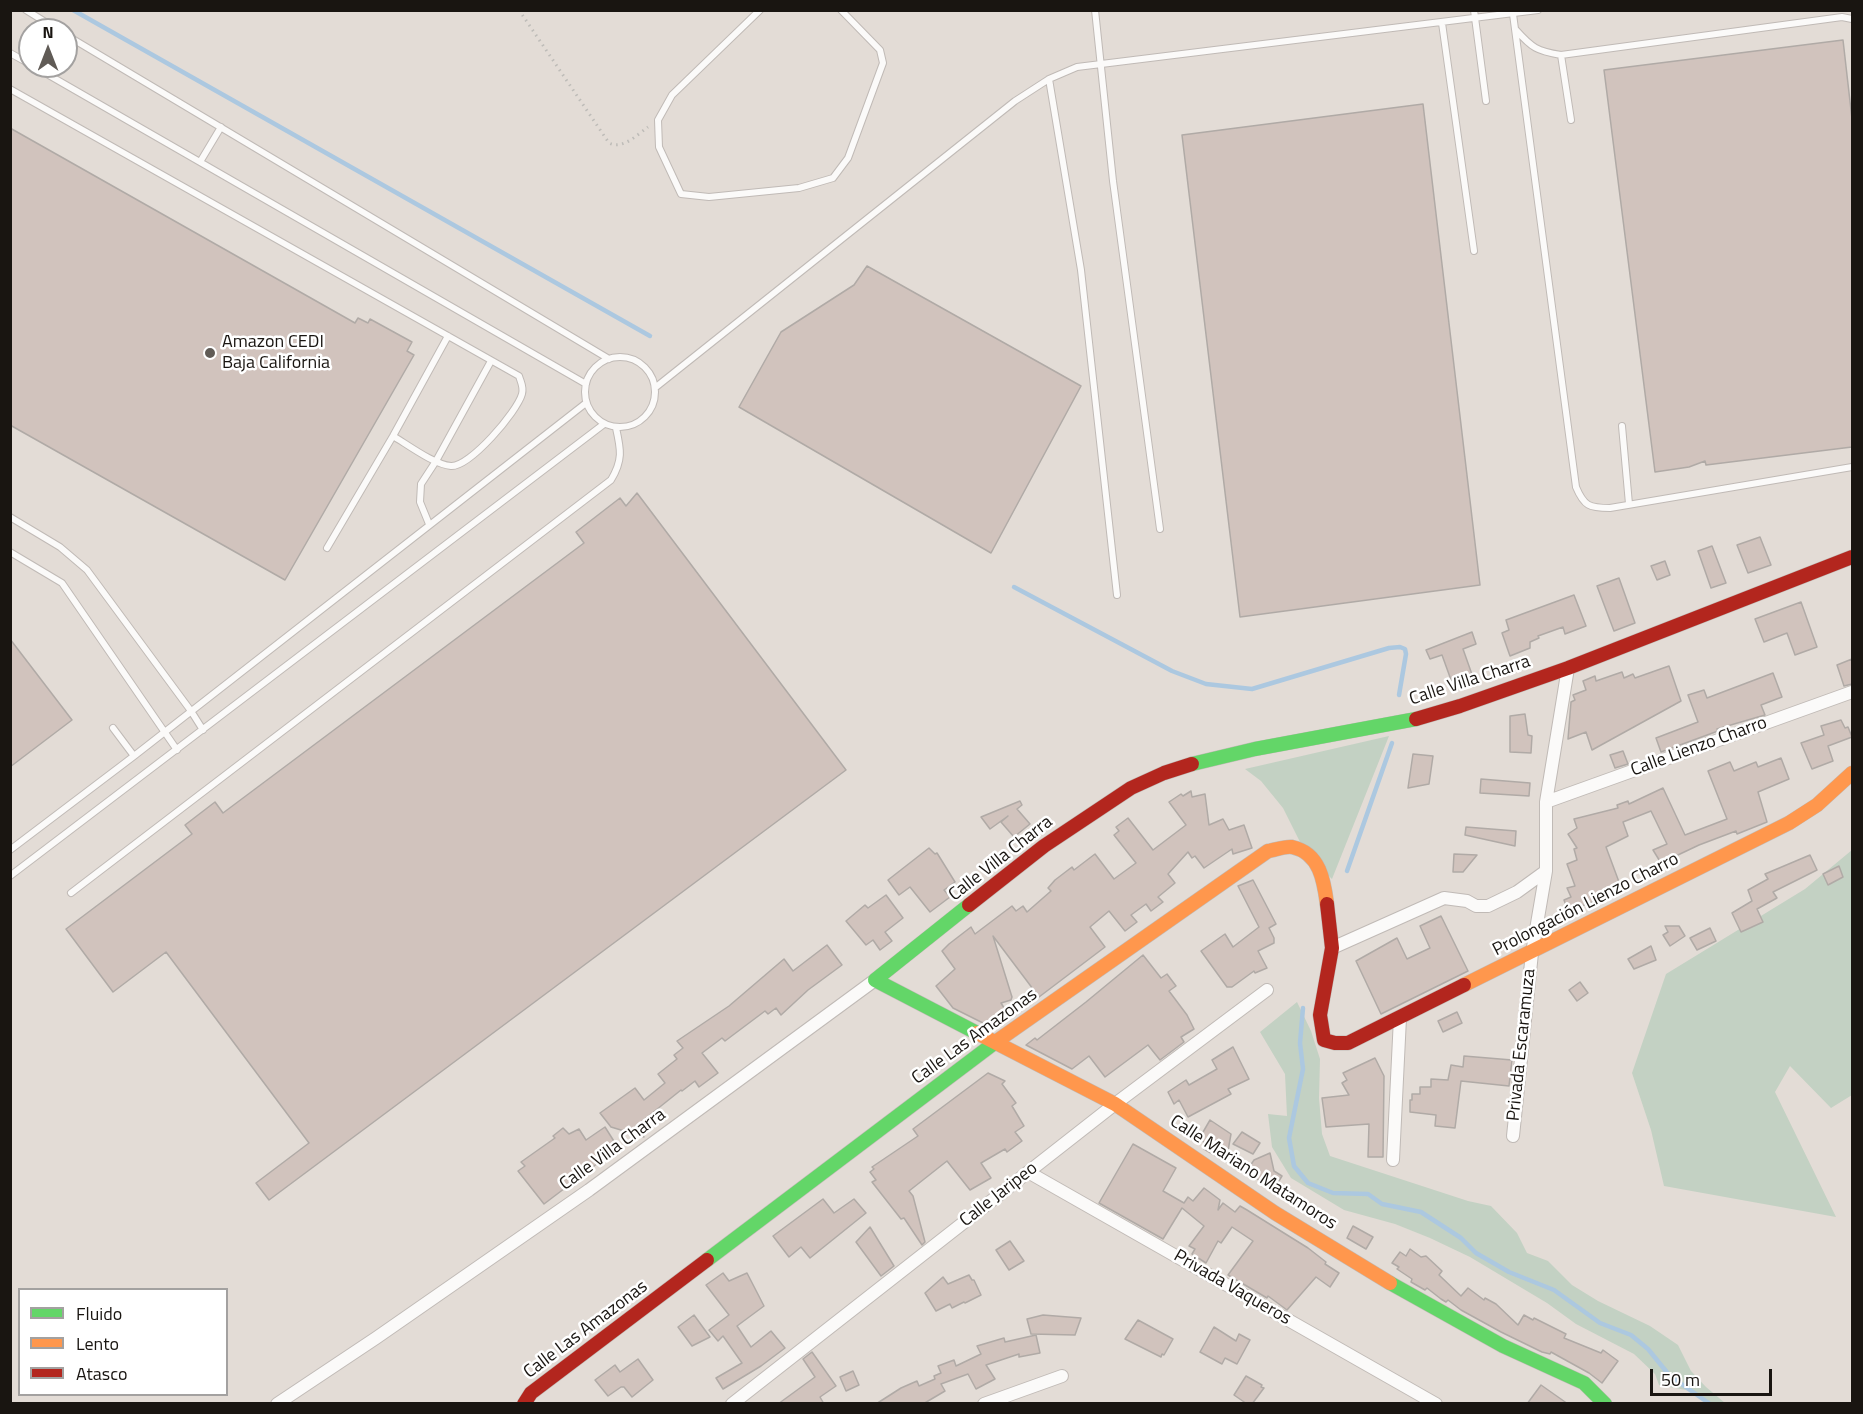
<!DOCTYPE html>
<meta charset="utf-8">
<style>
body{margin:0}
#map{position:relative;width:1863px;height:1414px;overflow:hidden;background:#e3dcd6;font-family:"Titillium Web",sans-serif}
canvas{display:block}
.frame{position:absolute;inset:0;border:12px solid #191511;pointer-events:none}
.legend{position:absolute;left:18px;top:1288px;width:210px;height:108px;box-sizing:border-box;background:#fff;border:2px solid #a3a1a0;margin:0;padding:8px 10px;list-style:none;font-size:18px;color:#191511}
.legend li{display:flex;align-items:center;gap:12px;height:30px}
.legend b{width:30px;border:2px solid #a3a1a0}
.north{position:absolute;left:18px;top:18px;width:60px;height:60px;box-sizing:border-box;background:#fff;border:2px solid #a3a1a0;border-radius:50%;rotate:0deg;font-size:16px;font-weight:700;line-height:24px;text-align:center;color:#191511}
.north::after{content:'';display:block;margin:auto;width:21px;height:27px;background:#605b56;clip-path:polygon(50% 0,100% 100%,50% 72%,0 100%)}
.scale{position:absolute;left:1650px;top:1369px;width:122px;height:27px;box-sizing:border-box;border:3px solid #191511;border-top:0;padding-left:8px;font-size:18px;line-height:21px;white-space:nowrap;color:#191511;-webkit-text-stroke:4px #fff;paint-order:stroke}
</style>
<div id="map">
<canvas width="1863" height="1414"></canvas>
<div class="frame"></div>
<ul class="legend">
<li><b style="height:8px;background:#63d668"></b>Fluido</li>
<li><b style="height:8px;background:#ff974d"></b>Lento</li>
<li><b style="height:8px;background:#b3261e"></b>Atasco</li>
</ul>
<div class="north">N</div>
<div class="scale">50 m</div>
</div>
<script>
const g = document.querySelector('canvas').getContext('2d');
g.lineJoin = 'round';
function fill(path, color) { g.fillStyle = color; g.fill(path, 'evenodd'); }
function trace(path, color, width, dash) { g.strokeStyle = color; g.lineWidth = width; g.lineCap = dash ? 'butt' : 'round'; g.setLineDash(dash || []); g.stroke(path); }
function label(font, color, halo, rows, align = 'center') {
  g.font = font + ' "Titillium Web",sans-serif'; g.lineWidth = 5; g.setLineDash([]); g.textBaseline = 'middle'; g.strokeStyle = halo; g.fillStyle = color; for (const [text, x, y, turn = 0] of rows) {
    g.save(); g.translate(x, y); g.rotate((+turn || 0) * Math.PI / 180); g.textAlign = isNaN(turn) ? turn : align; if (halo) g.strokeText(text, 0, 0); g.fillText(text, 0, 0); g.restore();
  }
}
fill(new Path2D(`
 M1389,736L1332,879L1306,854L1283,808L1261,781L1245,769Z
 M1852,850V1095L1831,1108L1790,1066L1775,1092L1836,1217L1664,1186L1651,1130L1632,1073L1666,974L1805,889Z
 M1297,1002L1311,1031L1320,1059L1319,1098L1322,1134L1330,1156L1468,1201L1491,1206L1517,1233L1527,1253L1548,1261L1572,1285L1598,1301L1650,1326L1678,1345L1691,1371L1706,1387L1725,1403H1710L1691,1391L1659,1385L1655,1374L1634,1354L1576,1324L1547,1303L1470,1257L1430,1238L1395,1224L1344,1210L1291,1178L1272,1147L1268,1114L1287,1116L1285,1074L1260,1032Z`), '#c3d1c3');
trace(new Path2D(`
 M73,10L650,336
 M1014,587L1172,671L1206,684L1252,689L1389,648L1400,647L1405,649L1406,654L1399,695
 M1347,871L1392,743
 M1303,1008L1300,1043L1303,1069L1289,1138L1294,1166L1308,1183L1333,1193L1368,1194L1382,1204L1421,1212L1461,1238L1476,1253L1509,1272L1554,1290L1600,1323L1631,1335L1648,1349L1670,1376L1710,1404`), '#acc8e0', 4.5);
const building = new Path2D(`
 M1843,40L1852,119V447L1706,465L1705,461L1689,467L1655,472L1604,70Z
 M1423,104L1480,585L1240,617L1182,135Z
 M10,128L355,323L358,318L368,323L370,319L412,342L407,351L414,355L285,580L10,425Z
 M867,266L1081,386L991,553L739,407L781,332L854,285Z
 M637,493L846,770L269,1200L256,1183L309,1143L166,952L113,992L66,929L192,834L185,825L215,802L223,813L584,543L576,532L620,498L626,506Z
 M1760,537L1771,565L1748,573L1737,545Z
 M1712,546L1726,583L1711,588L1698,551Z
 M1665,561L1670,575L1657,580L1651,566Z
 M1619,578L1635,623L1614,631L1597,586Z
 M1574,595L1586,626L1565,634L1563,627L1538,636L1539,638L1530,642V648L1510,656L1502,633L1509,630L1506,620Z
 M1801,602L1817,647L1795,655L1787,633L1764,642L1755,619Z
 M1472,632L1476,644L1463,649L1475,683L1455,691L1442,655L1430,659L1426,650Z
 M10,639L72,720L10,767Z
 M1852,659V684L1844,686L1837,665Z
 M1669,666L1681,701L1592,750L1586,732L1568,739L1571,702L1575,700L1573,695L1586,690L1583,681L1595,676L1596,681L1622,672L1624,678L1633,674L1635,678Z
 M1773,673L1782,697L1761,705L1765,715L1717,729L1718,731L1661,752L1656,738L1698,722L1688,695L1704,690L1707,698Z
 M1525,714L1528,735L1532,736L1531,753L1510,752V716Z
 M1841,720L1845,728L1848,727L1852,737L1828,746L1833,761L1812,769L1801,743L1824,735L1821,726Z
 M1623,751L1628,764L1615,768L1610,755Z
 M1413,754L1433,756L1429,784L1408,788Z
 M1781,758L1789,779L1758,792L1767,822L1737,834L1736,831L1699,845L1661,863L1653,850L1667,844L1651,811L1623,822L1628,836L1606,847L1622,890L1597,896L1598,900L1568,911L1564,900L1571,897L1567,888L1575,886L1567,864L1577,860L1574,849L1577,848L1568,834L1577,828L1574,819L1618,808L1617,805L1628,801L1629,804L1663,788L1685,835L1727,819L1708,771L1730,762L1734,771L1756,762L1758,767Z
 M1481,779L1530,783L1529,796L1480,793Z
 M1191,791L1192,797L1205,794L1209,825L1223,819L1229,830L1244,825L1252,848L1233,854L1232,849L1204,868L1195,856L1192,858L1188,852L1168,874L1175,883L1158,897L1163,902L1151,911L1146,904L1131,915L1137,922L1125,931L1109,911L1090,927L1105,947L1039,997L993,936L1012,997L1011,1000L1001,1003L1006,1011L1003,1013L1008,1020L995,1029L953,1008L936,986L955,969L942,951L949,944L971,927L975,934L1012,906L1016,911L1023,906L1027,912L1051,891L1048,888L1055,880L1072,867L1074,870L1095,854L1114,879L1136,863L1114,835L1119,831L1116,827L1128,818L1153,850L1186,825L1169,802L1181,794L1183,796Z
 M1020,801L1022,805L1017,809L1030,824L1014,837L1001,822L1008,816L990,829L981,817Z
 M1466,827L1516,831L1515,846L1465,835Z
 M929,848L935,854L937,853L955,882L944,890L950,897L930,912L910,887L899,895L888,880Z
 M1454,854L1477,855L1463,872H1453Z
 M1810,855L1817,870L1773,892L1777,898L1757,909L1763,922L1741,932L1732,913L1752,901L1748,890L1768,879L1765,874Z
 M1839,866L1843,877L1828,885L1823,874Z
 M1253,880L1276,924L1269,928L1274,938V943L1258,951L1267,968L1255,973L1254,971L1232,987H1227L1201,951L1225,934L1233,947L1259,927L1238,886Z
 M886,895L903,918L885,932L892,941L880,950L873,940L866,945L846,921L865,905L868,908Z
 M1441,916L1468,971L1381,1014L1356,961L1397,938L1407,959L1430,948L1420,926Z
 M1665,926H1679L1685,936L1670,946L1663,935L1668,932Z
 M1710,928L1716,941L1697,950L1690,938Z
 M827,945L842,965L808,990L781,1015L776,1008L768,1014L765,1011L725,1041L722,1038L702,1053L718,1073L699,1087L695,1081L682,1091L681,1090L636,1126L644,1137L611,1127L600,1113L635,1088L644,1100L665,1083L658,1074L677,1059L674,1055L683,1048L677,1041L729,1006L784,959L793,971Z
 M1651,946L1656,960L1634,969L1628,959Z
 M1143,955L1161,978L1167,974L1176,986L1169,991L1187,1015L1194,1029L1181,1037L1184,1042L1160,1060L1148,1045L1105,1077L1089,1056L1072,1069L1026,1045L1035,1038L1037,1040L1086,1002Z
 M1580,982L1588,993L1577,1001L1569,990Z
 M1457,1012L1462,1023L1443,1032L1438,1021Z
 M1233,1047L1249,1079L1228,1089L1231,1094L1188,1117L1179,1100L1174,1104L1168,1092L1186,1080L1189,1085L1217,1069L1212,1060Z
 M1464,1056L1512,1060L1509,1086L1461,1081L1455,1128L1435,1126L1436,1115L1410,1112V1100H1412V1094H1420V1087H1431V1079L1448,1080L1451,1065L1463,1067Z
 M1375,1058L1384,1076L1383,1157H1368L1369,1124L1326,1127L1322,1098L1349,1095L1342,1083L1347,1080L1343,1073Z
 M988,1073L1005,1081L1002,1084L1016,1103L1012,1106L1024,1126L1015,1132L1022,1141L1007,1152L1005,1149L981,1163L991,1178L970,1190L947,1161L909,1191L913,1196L925,1242L922,1245L904,1218L901,1219L872,1182L876,1180L870,1172L874,1169L872,1167L918,1136L913,1129Z
 M1210,1120L1231,1134L1226,1162L1204,1149L1207,1144L1199,1139Z
 M605,1127L617,1146L600,1158L602,1160L544,1204L518,1171L525,1166L521,1162L555,1138L553,1136L563,1128L569,1134L579,1129L586,1140Z
 M1242,1132L1260,1143L1253,1154L1233,1144Z
 M1133,1144L1176,1168L1163,1191L1184,1203L1188,1197L1193,1201L1204,1188L1220,1200L1218,1210L1223,1203L1235,1212L1240,1206L1247,1210L1308,1248L1326,1262L1325,1264L1339,1273L1330,1287L1316,1277L1287,1310L1268,1296L1267,1298L1228,1275L1253,1241L1232,1227L1221,1243L1218,1241L1206,1263L1192,1254L1195,1249L1189,1246L1204,1226L1182,1208L1163,1239L1099,1203Z
 M1270,1153L1274,1171L1282,1176L1274,1189L1246,1172L1254,1160Z
 M823,1199L834,1213L854,1199L866,1213L810,1258L801,1247L789,1257L773,1236Z
 M1353,1226L1373,1237L1366,1249L1347,1238Z
 M870,1227L894,1266L881,1276L856,1242Z
 M1010,1241L1024,1261L1009,1270L996,1250Z
 M1410,1249L1421,1257L1426,1256L1442,1271L1439,1275L1461,1296L1468,1288L1484,1300L1485,1298L1496,1304L1518,1325L1524,1315L1533,1320L1534,1318L1566,1334L1564,1338L1601,1353L1603,1350L1618,1361L1602,1383L1589,1373L1551,1352L1550,1354L1542,1352L1501,1332L1461,1310L1448,1300L1446,1302L1441,1299L1427,1288L1425,1290L1411,1282L1412,1279L1397,1269L1399,1267L1392,1263L1400,1252L1406,1256Z
 M723,1273L729,1281L747,1273L764,1306L737,1326L751,1347L771,1331L785,1348L761,1366L723,1389L716,1378L742,1363L723,1336L718,1341L709,1330L729,1315L706,1285Z
 M969,1275L972,1280H974L981,1295L965,1303L964,1302L952,1308L950,1304L936,1311L925,1293L943,1277L948,1284Z
 M694,1315L710,1337L692,1346L678,1327Z
 M1043,1315L1081,1318L1075,1335L1031,1334L1027,1319Z
 M1138,1320L1173,1339L1164,1355L1162,1354L1161,1357L1125,1339Z
 M1214,1327L1236,1341L1239,1334L1250,1340L1237,1364L1225,1358L1222,1364L1200,1352Z
 M1036,1335L1040,1353L1019,1357V1354L986,1365L995,1379L976,1389L968,1374L941,1384L945,1391L923,1404H876L901,1388L917,1381L919,1386L935,1379L934,1376L941,1373L938,1366L954,1360L956,1366L981,1354L977,1346L1004,1338L1005,1342Z
 M812,1352L836,1386L820,1397L824,1404H778L815,1377L803,1359Z
 M638,1359L653,1380L632,1397L624,1387H621L608,1396L595,1380L615,1365L620,1372Z
 M853,1371L859,1385L846,1391L840,1377Z
 M1246,1376L1262,1385L1261,1387L1264,1388L1252,1404H1247L1234,1395Z
 M1541,1385L1568,1404H1527Z`);
fill(building, '#d1c3bd');
trace(building, '#b0aaa6', 1.5);
const lane = new Path2D(`
 M26,10L58,30
 M760,10L672,95L658,120L659,147L681,194L709,197L799,188L833,178L848,158L883,63L880,50L841,10
 M1095,10L1113,181L1160,529
 M1474,10L1486,101
 M1513,14L1576,487C1584,506 1589,508 1610,508L1852,467
 M1442,23L1474,251
 M1516,30C1532,48 1537,51 1561,55L1842,17L1852,19
 M66,35L609,359
 M10,53L30,64
 M1561,55L1571,120
 M33,66L586,384
 M1049,79L1081,270L1117,595
 M10,89L519,376C521,383 524,387 522,394C517,412 470,467 451,466C435,465 408,445 393,436
 M200,162L221,127
 M585 392a35 35 0 1 1 70 0a35 35 0 1 1-70 0Z
 M656,387L1015,101L1049,79L1077,67L1538,10
 M1622,426L1629,504
 M10,517L60,547L87,570L191,711L203,730
 M429,524L420,502L421,484L436,461L491,361
 M327,548L393,436L448,336
 M10,552L62,583L177,750
 M113,728L134,756
 M10,850L134,756L586,403
 M10,876L604,424
 M71,893L611,480C623,460 621,450 616,428`);
const street = new Path2D(`
 M1546,802L1852,692
 M1332,948L1444,898L1467,901L1476,906H1488L1517,892L1546,871
 M1513,1136L1532,953L1546,871V802L1568,668
 M1393,1160L1400,1018
 M1028,1172L1436,1404
 M277,1404L376,1338L589,1190L875,980
 M732,1404L1115,1104L1267,990
 M984,1404L1062,1376`);
const fast = new Path2D(`
 M1192,764L1255,749L1416,719
 M969,905L875,980L977,1033
 M707,1260L997,1041
 M1390,1283L1503,1346L1584,1383L1605,1404`);
const slow = new Path2D(`
 M1464,985L1789,823L1817,805L1852,773
 M977,1033L1115,1104L1275,1213L1390,1283
 M997,1041L1268,851C1275,850 1285,846 1292,847C1320,853 1324,881 1327,904`);
const jam = new Path2D(`
 M1416,719L1460,706L1568,668L1852,557
 M1327,904L1332,948L1320,1015L1324,1040L1335,1043H1348L1464,985
 M969,905L1044,846L1131,788L1164,773L1192,764
 M524,1404L531,1393L707,1260`);
trace(lane, '#c0bab6', 8);
trace(street, '#c0bab6', 14);
trace(fast, '#c0bab6', 15);
trace(slow, '#c0bab6', 15);
trace(jam, '#c0bab6', 15);
trace(new Path2D(`
 M519,10L609,143C622,150 637,135 648,127`), '#bebcb8', 3, [1.5, 4.5]);
trace(lane, '#fbfaf9', 6);
trace(street, '#fbfaf9', 12);
trace(fast, '#63d668', 14);
trace(slow, '#ff974d', 14);
trace(jam, '#b3261e', 14);
for (const [x, y, r, color] of [
 [210,353,6,"#605b56"]
]) { const dot = new Path2D(); dot.arc(x, y, r, 0, 2 * Math.PI); g.fillStyle = color; g.fill(dot); trace(dot, '#fff', 2); }
label('18px', '#191511', '#fff', [
 ["Amazon CEDI",222,343],
 ["Baja California",222,364]
], 'left');
label('18px', '#191511', '#fff', [
 ["Calle Villa Charra",1470,681,-18],
 ["Calle Lienzo Charro",1699,747,-20],
 ["Calle Villa Charra",1001,859,-38],
 ["Prolongación Lienzo Charro",1586,905,-27],
 ["Calle Las Amazonas",975,1037,-36],
 ["Privada Escaramuza",1522,1045,-84],
 ["Calle Villa Charra",613,1150,-36],
 ["Calle Mariano Matamoros",1253,1173,33],
 ["Calle Jaripeo",999,1195,-38],
 ["Privada Vaqueros",1232,1288,30],
 ["Calle Las Amazonas",586,1330,-37]
]);
</script>
